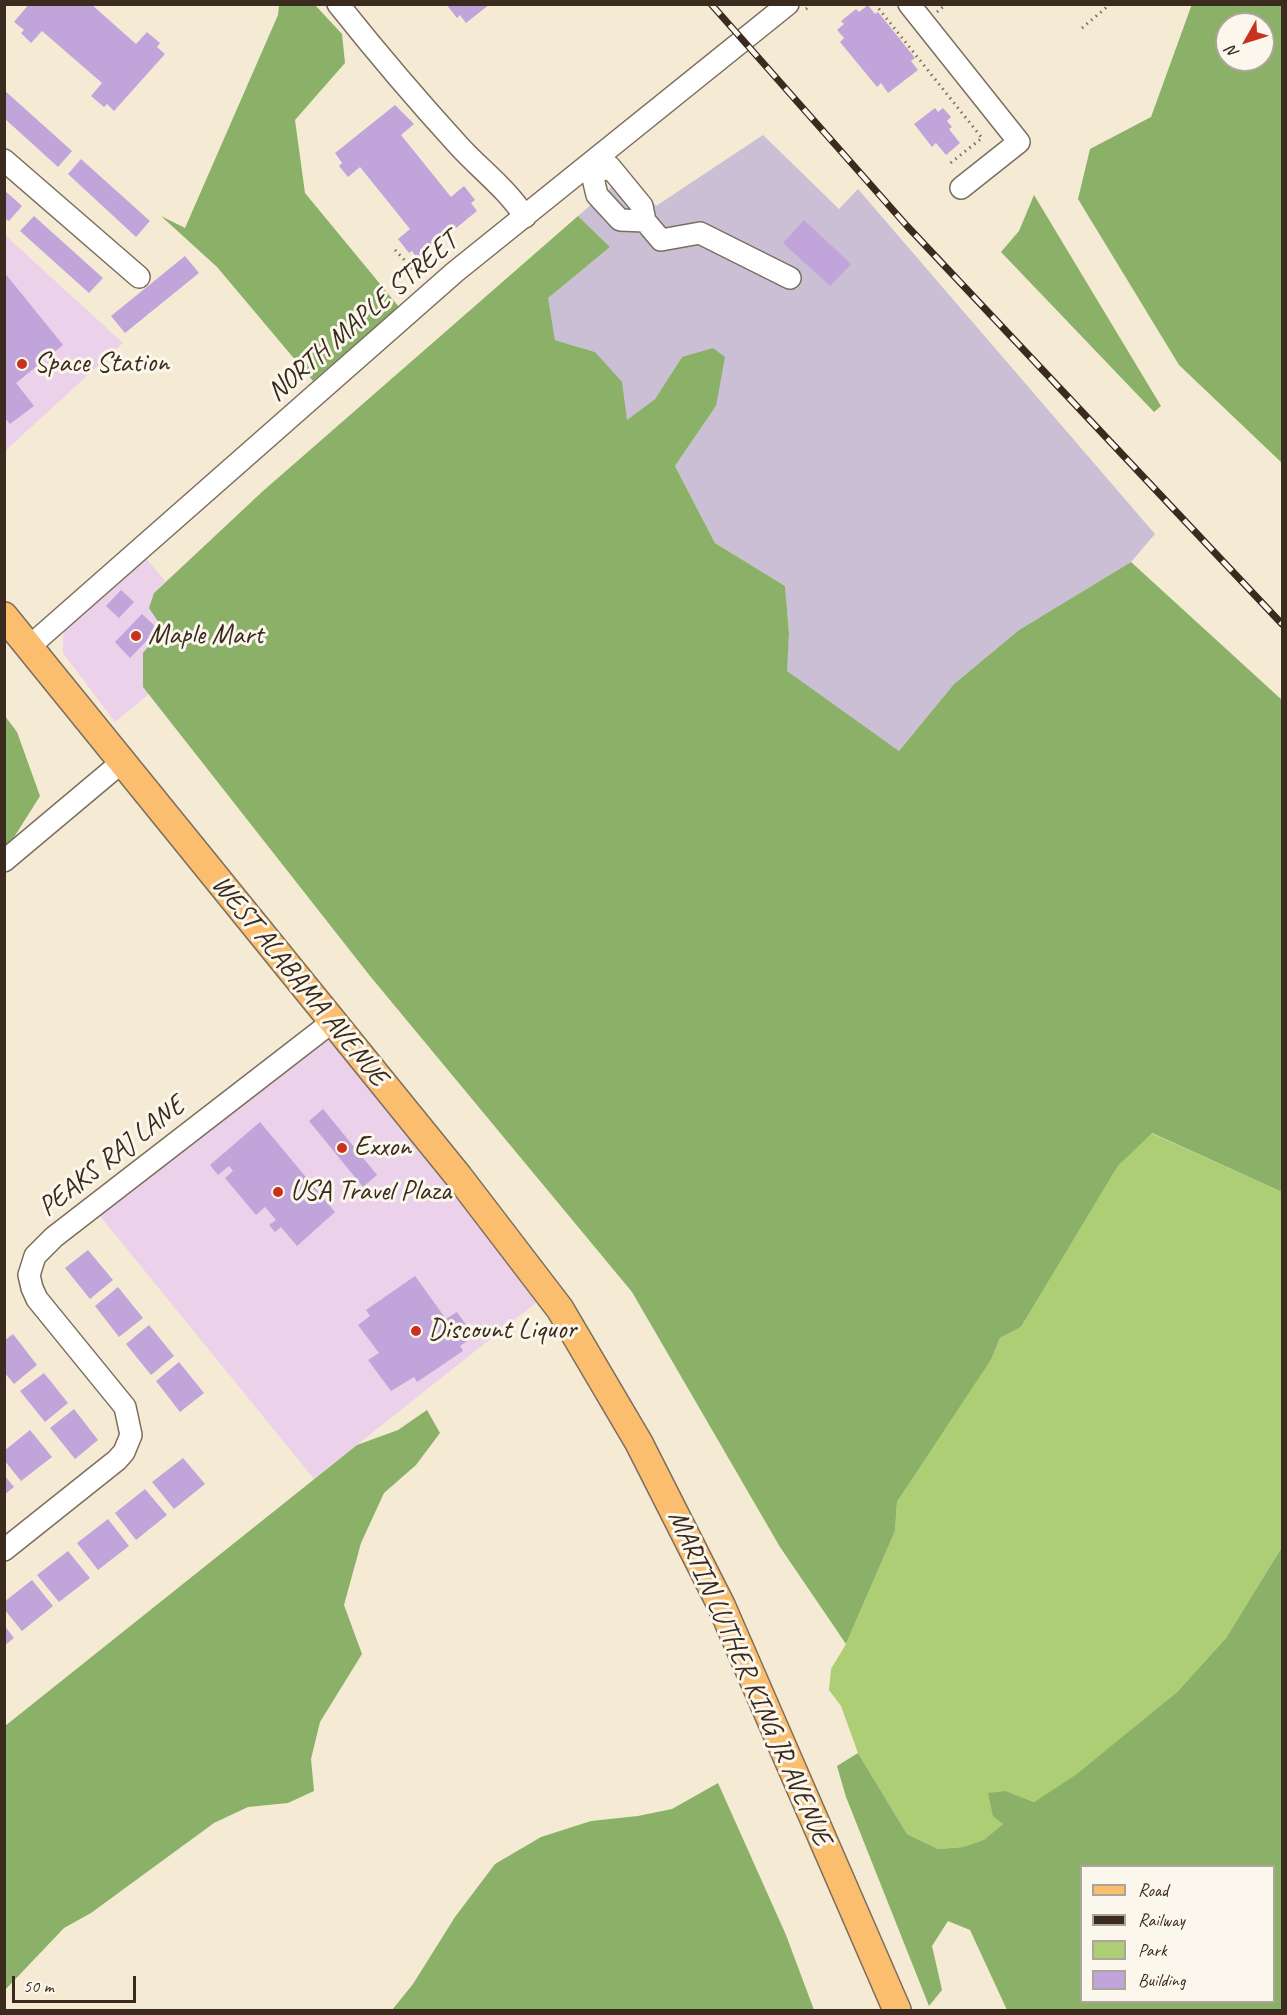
<!DOCTYPE html>
<style>
body{margin:0}
#map{position:relative;width:1287px;height:2015px;overflow:hidden;background:#f5ebd5;font-family:Caveat,sans-serif}
canvas{display:block}
.frame{position:absolute;inset:0;border:6px solid #3b2a1e;pointer-events:none}
.legend{position:absolute;left:1080px;top:1865px;width:195px;height:138px;box-sizing:border-box;background:#fbf7ec;border:2px solid #aea59a;margin:0;padding:8px 10px;list-style:none;font-size:18px;color:#3b2a1e}
.legend li{display:flex;align-items:center;gap:12px;height:30px}
.legend b{width:30px;border:2px solid #aea59a}
.north{position:absolute;left:1215px;top:12px;width:60px;height:60px;box-sizing:border-box;background:#fbf7ec;border:2px solid #aea59a;border-radius:50%;rotate:231deg;font-size:16px;font-weight:700;line-height:24px;text-align:center;color:#3b2a1e}
.north::after{content:'';display:block;margin:auto;width:21px;height:27px;background:#c8321e;clip-path:polygon(50% 0,100% 100%,50% 72%,0 100%)}
.scale{position:absolute;left:12px;top:1976px;width:124px;height:27px;box-sizing:border-box;border:3px solid #3b2a1e;border-top:0;padding-left:8px;font-size:18px;line-height:21px;white-space:nowrap;color:#3b2a1e;-webkit-text-stroke:4px #fbf7ec;paint-order:stroke}
</style>
<div id="map">
<canvas width="1287" height="2015"></canvas>
<div class="frame"></div>
<ul class="legend">
<li><b style="height:8px;background:#fbbd6e"></b>Road</li>
<li><b style="height:8px;background:#3b2a1e"></b>Railway</li>
<li><b style="height:16px;background:#aece76"></b>Park</li>
<li><b style="height:16px;background:#c1a4da"></b>Building</li>
</ul>
<div class="north">N</div>
<div class="scale">50 m</div>
</div>
<script>
const g = document.querySelector('canvas').getContext('2d');
g.lineJoin = 'round';
function fill(path, color) { g.fillStyle = color; g.fill(path, 'evenodd'); }
function trace(path, color, width, dash) { g.strokeStyle = color; g.lineWidth = width; g.lineCap = dash ? 'butt' : 'round'; g.setLineDash(dash || []); g.stroke(path); }
function label(font, color, halo, rows, align = 'center') {
  g.font = font + ' Caveat,sans-serif'; g.lineWidth = 6; g.setLineDash([]); g.textBaseline = 'middle'; g.strokeStyle = halo; g.fillStyle = color; for (const [text, x, y, turn = 0] of rows) {
    g.save(); g.translate(x, y); g.rotate((+turn || 0) * Math.PI / 180); g.textAlign = isNaN(turn) ? turn : align; if (halo) g.strokeText(text, 0, 0); g.fillText(text, 0, 0); g.restore();
  }
}
fill(new Path2D(`
 M5,235L123,343L5,451Z
 M146,558L165,581L154,593L163,629L143,687L149,694L115,722L63,653V636L66,629Z
 M324,1041H334L451,1183L537,1302L314,1479L100,1216L103,1210Z`), '#ecd1ea');
fill(new Path2D(`
 M763,135L839,209L858,189L1155,534L1131,562L1019,630L954,684L899,751L786,671L789,633L785,586L715,543L675,466L716,406L682,357L655,399L626,421L595,352L555,340L547,298L610,247L578,216L628,173L656,206Z`), '#cbbfd5');
fill(new Path2D(`
 M1151,1133L1282,1192V1547L1226,1638L1177,1692L1077,1775L1034,1802L1006,1791L1003,1824L985,1840L963,1847L938,1849L907,1834L858,1753L841,1706L829,1690L831,1669L846,1644L895,1531L897,1502L991,1360L1000,1338L1021,1327L1118,1166Z`), '#aece76');
fill(new Path2D(`
 M1192,4L1282,5V463L1179,365L1078,199L1090,149L1151,117ZM1227,24H1263V60H1227Z
 M279,5H315L342,34L345,63L295,120L305,193L399,307L313,381L217,267L161,216L185,228L278,15Z
 M1034,195L1161,406L1154,412L1001,252L1019,231Z
 M578,216L610,247L548,298L555,340L595,352L622,382L627,420L655,399L682,357L713,348L725,357L716,406L675,466L715,543L785,586L789,633L787,671L899,751L954,684L1019,630L1131,562L1282,700V1192L1152,1133L1118,1166L1021,1327L1000,1338L991,1360L897,1502L895,1531L846,1644L780,1547L632,1292L370,976L143,687V653L163,629L149,608L154,593L263,491Z
 M5,716L17,732L40,796L11,842L5,845Z
 M427,1410L440,1433L416,1465L384,1493L361,1543L344,1605L362,1654L320,1722L311,1759L314,1791L288,1803L248,1807L214,1823L91,1913L64,1928L5,1990V1726L357,1445L398,1430Z
 M1282,1547V2010H1007L970,1930L948,1921L932,1946L942,1990L929,2006L846,1797L837,1766L858,1753L907,1834L938,1849L963,1847L984,1840L1003,1824L993,1816L988,1793L1006,1791L1034,1802L1077,1774L1177,1692L1226,1638ZM1274,1866V2002H1082V1866Z
 M718,1783L786,1935L814,2010H392L413,1984L455,1917L495,1864L541,1837L591,1821L638,1816L672,1809Z`), '#8ab167');
fill(new Path2D(`
 M29,4H91L136,44L147,32L160,43L157,47L165,54L114,111L107,104L104,107L91,96L102,83L42,31L31,43L21,33L24,30L14,22Z
 M446,4H490L466,23L460,15L457,18Z
 M868,5L875,14L878,12L915,58L911,61L918,70L888,93L881,83L877,87L840,42L844,38L837,30L844,24L841,21L856,9L859,12Z
 M4,90L72,151L58,167L4,118Z
 M395,105L414,124L401,135L451,197L464,186L475,200L471,203L477,211L418,259L412,251L409,253L398,239L410,229L360,167L348,177L339,166L342,163L335,153Z
 M935,108L938,112L943,108L951,117L947,121L952,127L949,129L960,143L946,155L936,143L932,147L914,124Z
 M81,159L150,221L136,237L68,174Z
 M4,190L22,206L9,221L4,218Z
 M34,216L103,278L89,293L20,231Z
 M804,220L851,264L830,286L783,243Z
 M185,256L199,273L125,333L111,316Z
 M4,272L63,345L16,383L34,406L10,424L4,417Z
 M121,590L134,602L119,618L106,606Z
 M142,614L158,629L130,658L115,642Z
 M323,1109L377,1175L363,1187L309,1121Z
 M260,1122L335,1212L297,1246L281,1227L275,1232L269,1225L276,1220L265,1207L256,1215L225,1178L233,1171L229,1166L218,1175L210,1165Z
 M88,1250L113,1280L90,1299L65,1268Z
 M415,1276L446,1319L457,1312L474,1336L460,1346L463,1351L417,1382L414,1377L391,1391L368,1360L379,1353L358,1325L370,1316L366,1310Z
 M118,1287L143,1318L119,1337L95,1306Z
 M149,1325L174,1356L151,1375L126,1344Z
 M13,1334L37,1365L14,1384L4,1372V1341Z
 M179,1362L204,1393L180,1412L156,1381Z
 M44,1373L68,1403L45,1422L20,1391Z
 M74,1409L98,1440L75,1459L50,1428Z
 M30,1430L52,1457L21,1481L4,1460V1451Z
 M183,1458L205,1484L174,1509L152,1482Z
 M4,1475L14,1487L4,1495Z
 M145,1489L167,1515L136,1540L115,1513Z
 M108,1519L129,1546L98,1570L77,1543Z
 M68,1551L90,1578L59,1602L37,1575Z
 M32,1580L53,1606L22,1631L4,1609V1602Z
 M4,1625L14,1638L4,1646Z`), '#c1a4da');
const minor = new Path2D(`
 M338,4C377,53 417,100 459,146C481,170 507,189 525,217
 M909,4L1019,142L961,188
 M4,160L139,277
 M587,167L592,174L597,195L620,220L645,221
 M592,174L610,167L642,206L645,221L661,240L700,233L790,278
 M30,646L455,272L788,4
 M4,861L122,762
 M4,1550L117,1460L124,1452L131,1435L125,1407L37,1299L32,1288L29,1275L35,1256L54,1237L332,1022`);
const major = new Path2D(`
 M4,616L459,1177L560,1309L639,1443L721,1605L897,2010`);
trace(minor, '#7c6e5e', 24);
trace(major, '#7c6e5e', 30);
trace(new Path2D(`
 M875,4L982,138L948,165
 M806,9L812,4
 M937,12L946,4
 M1082,28L1108,6L1107,4
 M395,250L413,269L421,267L439,256L443,259`), '#7c6e5e', 3, [1.5, 4.5]);
trace(minor, '#fff', 21);
trace(major, '#fbbd6e', 27);
const rail = new Path2D(`
 M711,4L907,226L1282,624`);
trace(rail, '#3b2a1e', 7);
trace(rail, '#fbf7ec', 4.5, [14]);
for (const [x, y, r, color] of [
 [22,364,6,"#c8321e"],
 [136,636,6,"#c8321e"],
 [342,1148,6,"#c8321e"],
 [278,1192,6,"#c8321e"],
 [416,1331,6,"#c8321e"]
]) { const dot = new Path2D(); dot.arc(x, y, r, 0, 2 * Math.PI); g.fillStyle = color; g.fill(dot); trace(dot, '#fbf7ec', 2); }
label('28px', '#3b2a1e', '#fbf7ec', [
 ["NORTH MAPLE STREET",363,317,-41],
 ["WEST ALABAMA AVENUE",299,981,51],
 ["PEAKS RAJ LANE",112,1157,-38],
 ["MARTIN LUTHER KING JR AVENUE",749,1678,66]
]);
label('28px', '#3b2a1e', '#fbf7ec', [
 ["Space Station",34,364],
 ["Maple Mart",148,636],
 ["Exxon",354,1148],
 ["USA Travel Plaza",290,1192],
 ["Discount Liquor",428,1331]
], 'left');
</script>
